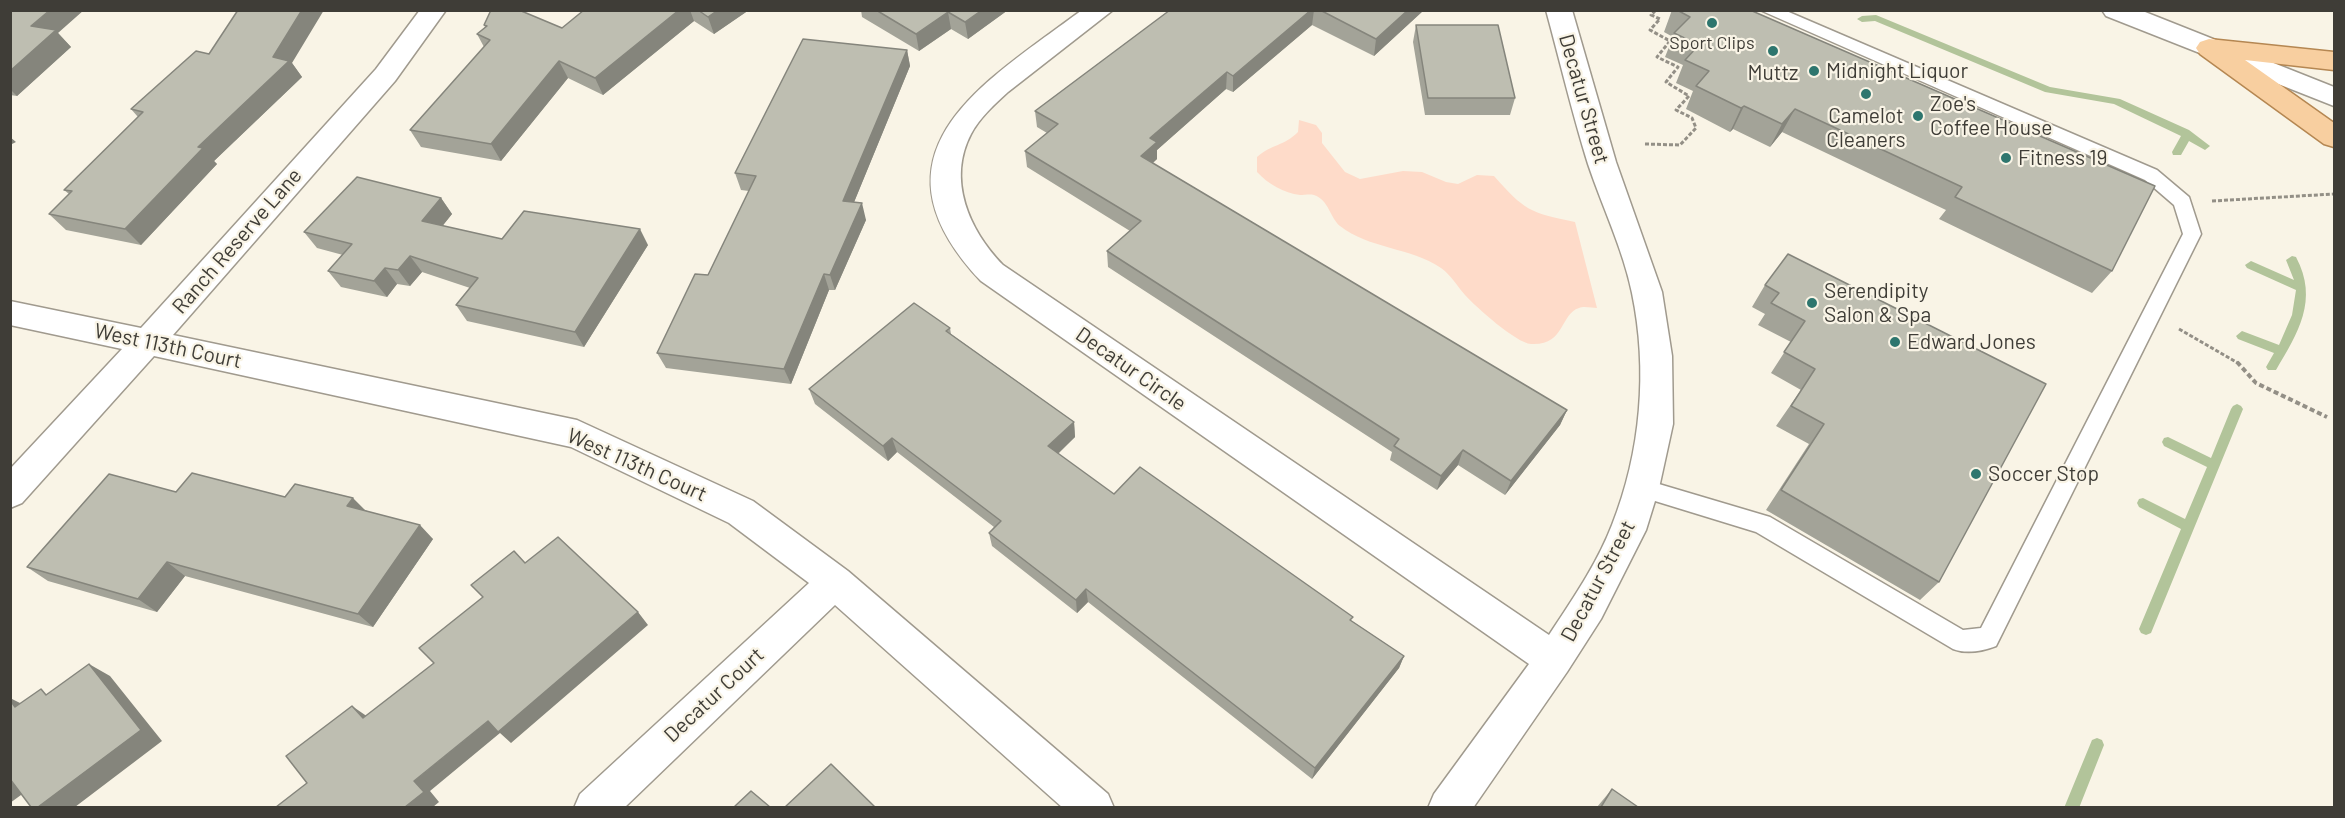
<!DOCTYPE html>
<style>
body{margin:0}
#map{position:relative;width:2345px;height:818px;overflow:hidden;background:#f9f4e6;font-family:Barlow,sans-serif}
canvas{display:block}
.frame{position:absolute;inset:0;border:12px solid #3f3d37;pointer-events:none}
</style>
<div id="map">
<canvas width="2345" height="818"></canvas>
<div class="frame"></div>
</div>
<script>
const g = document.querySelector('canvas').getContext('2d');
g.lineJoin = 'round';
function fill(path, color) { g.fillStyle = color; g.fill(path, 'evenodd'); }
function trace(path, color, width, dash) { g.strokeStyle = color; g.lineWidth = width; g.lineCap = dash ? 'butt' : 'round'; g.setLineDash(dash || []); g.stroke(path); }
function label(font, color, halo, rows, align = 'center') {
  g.font = font + ' Barlow,sans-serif'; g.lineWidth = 4.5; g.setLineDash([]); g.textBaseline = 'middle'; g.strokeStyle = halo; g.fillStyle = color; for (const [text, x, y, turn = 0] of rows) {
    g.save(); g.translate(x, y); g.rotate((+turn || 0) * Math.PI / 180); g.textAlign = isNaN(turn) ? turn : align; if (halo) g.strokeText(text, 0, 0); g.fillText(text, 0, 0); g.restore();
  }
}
fill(new Path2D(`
 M1299,120L1316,125L1322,133V143L1345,172L1360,179L1403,171L1422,172L1446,182L1458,184L1477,175L1494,176C1524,210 1530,213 1575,222L1597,308C1592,308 1584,306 1579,308C1560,314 1565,346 1531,344C1516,343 1476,307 1465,295C1457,286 1451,275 1441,268C1410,247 1369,249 1340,226C1330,218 1329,200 1314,195C1310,194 1304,195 1300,195C1284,193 1268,184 1257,172V157C1272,144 1284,146 1298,132Z`), '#fedbc9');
fill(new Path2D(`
 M1876,15L2050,87L2120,99L2189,130L2210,146L2205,150L2189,141L2181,155H2173L2172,152L2181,136L2114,104L2045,92L1875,21L1862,22L1857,19L1862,16Z
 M2292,256L2296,257C2319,300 2298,333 2276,370H2268L2266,367L2274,353L2238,339L2236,336L2242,331L2279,345L2292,315L2296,290L2247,268L2245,265L2251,261L2294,280L2286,260Z
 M2237,404L2241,406L2243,409L2151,633L2146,635L2141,633L2139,629L2181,529L2139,507L2137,503L2139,499L2143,498L2185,519L2207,467L2164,446L2162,442L2164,438L2168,437L2211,458L2231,409L2233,406Z
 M2097,738L2102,740L2104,745L2079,808H2064L2092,740Z`), '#b2c49a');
const lane = new Path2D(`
 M1760,10H1784L2157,170L2189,197L2201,234L1996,646C1983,651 1966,654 1953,649L1756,532L1642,497L1634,495L1631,488L1634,481L1642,479L1770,517L1963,630L1981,628L2183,234L2174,205L2145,180Z`);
const street = new Path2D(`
 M420,10H446L395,81L173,335L577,420L753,501L848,571L1108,794L1114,808H1063L835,605L624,808H574L580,794L809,583L729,523L571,447L154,356L22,503L10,508V469L122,349L10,325V301L141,328L376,69Z
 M1082,10H1113L1008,92C995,104 980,117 971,134C947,180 969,230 1003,265L1549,635C1572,600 1597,564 1612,525C1641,452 1648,370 1632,293C1623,249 1602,206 1588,164C1572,113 1560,61 1546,10H1572L1616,162L1662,292L1672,356L1673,424L1659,488L1646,530L1601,619L1567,672L1473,808H1428L1434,794L1529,664L981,281C860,152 984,83 1082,10Z`);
const secondary = new Path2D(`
 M2102,10H2140L2334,87V106L2106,16Z`);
const primary = new Path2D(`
 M2209,39L2334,52V70L2245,60L2334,123V147L2324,144L2200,54L2196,48L2200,42Z`);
trace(lane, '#a09a8e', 3);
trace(street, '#a09a8e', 3);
trace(secondary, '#a09a8e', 3);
trace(primary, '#b58752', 3);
trace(new Path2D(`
 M1645,144L1680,145L1696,128L1692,118L1676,110L1689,96L1666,82L1678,67L1657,57L1670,41L1650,30L1660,19L1651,15L1656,10
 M2212,201L2334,194
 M2179,329L2238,363`), '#938f86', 3, [4, 2]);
trace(new Path2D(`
 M2237,362L2256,383L2327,417`), '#938f86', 4, [5, 3]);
fill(lane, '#fff');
fill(street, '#fff');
fill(secondary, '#fff');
fill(primary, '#f8cfa0');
fill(new Path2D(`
 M10,10L58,33L71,47L17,96L10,95Z
 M584,10H749L714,34L694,21L603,95L568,78L501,161L421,147L410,130L484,47L477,34L485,27L484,25L562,28Z
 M861,10H1008L968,39L951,29L919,51L862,17Z
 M1170,10H1424L1374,56L1312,25L1233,92L1226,89L1157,150V159L1153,163L1567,410L1560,425L1505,495L1458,465L1437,490L1390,460L1392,452L1108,267L1107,251L1130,231L1027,167L1025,151L1047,133L1037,127L1035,111Z
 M1672,10H1750L2112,271L2092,293L1939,219L1946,210L1782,132L1770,147L1733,129L1730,132L1686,109L1693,91L1676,83L1683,65L1665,57L1673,37L1664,32Z
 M1416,25L1515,98L1510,115H1425L1413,42Z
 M907,50L910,66L854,202L866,220L835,290H829L791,384L666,368L657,353L708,275L749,191L741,190L735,173Z
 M209,54L292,63L302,77L214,161L217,164L141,245L66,230L49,214L69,194L64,190L138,117L131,109Z
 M441,198L452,214L442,226L502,239L648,245L584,347L467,321L456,305L470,288L422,272L410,286L397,284L387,297L341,287L328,271L343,255L317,248L304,232Z
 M1788,254L1939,582L1920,600L1766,510L1809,444L1776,426L1801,390L1771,373L1791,342L1758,325L1765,314L1752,307L1765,285Z
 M950,328L951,334L1074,422L1075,437L1058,454L1114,494L1352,621L1404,656L1399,668L1312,779L1088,602L1077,613L992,546L989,533L994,527L897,452L888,461L815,404L809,389Z
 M176,492L285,497L365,510L433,539L373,627L185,576L157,612L48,581L27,567Z
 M1612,789L1638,807H1597Z`), '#a3a398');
fill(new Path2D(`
 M50,10H84L58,33L71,47L17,96L10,89V71L31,26Z
 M302,10H324L292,63L302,77L214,161L217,164L141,245L125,229L198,147L273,57Z
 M679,10H690L694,21L603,95L595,78Z
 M718,10H749L714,34L708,17Z
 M982,10H1008L968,39L965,22Z
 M1311,10H1314L1312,25L1233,92V76Z
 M1408,10H1424L1374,56L1376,39Z
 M948,12L951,29L919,51L916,34Z
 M907,50L910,66L848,217L843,201Z
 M559,61L568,78L501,161L491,144Z
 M1227,72L1226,89L1157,150V159L1142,172L1141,156L1150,138Z
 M1744,106L1733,129L1730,132L1741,108Z
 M1795,109L1782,132L1770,147L1782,124Z
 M10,137L16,142L10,145Z
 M441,198L452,214L433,238L422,221Z
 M862,203L866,220L835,290L830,275Z
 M640,229L648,245L584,347L575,332Z
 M410,256L422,272L410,286L398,270Z
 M385,268L397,284L387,297L374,281Z
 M824,274L829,290L791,384L784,369Z
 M1567,410L1560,425L1505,495L1511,481Z
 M1074,422L1075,437L1050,461L1048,446Z
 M892,438L897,452L888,461L883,446Z
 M1463,450L1458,465L1437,490L1441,476Z
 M353,498L367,512L347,506Z
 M420,525L433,539L373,627L358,614Z
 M167,562L185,576L157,612L138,599Z
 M1086,589L1088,602L1077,613L1076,600Z
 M638,612L648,625L511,743L500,733L430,791L439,802L433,807H405L414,781L488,721Z
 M1404,656L1399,668L1312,779L1315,768Z
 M89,664L110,676L162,741L75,807H38Z
 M10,698L30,708L15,707L10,700Z
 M352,706L368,717L363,718Z
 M10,777L32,787L10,803Z`), '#85857c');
const building = new Path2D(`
 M10,10H50L31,26L56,30L10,71Z
 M238,10H302L273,57L289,61L198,147L203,148L125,229L49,214L72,191L64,190L143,112L131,109L196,51L209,54Z
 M491,10H519L562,28L584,10H679L595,78L559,61L491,144L410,130L490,40L477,34L487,26L484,25Z
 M698,10H718L708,17Z
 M876,10H982L965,22L948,12L916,34Z
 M1170,10H1311L1233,76L1227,72L1150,138L1157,142L1141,156L1567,410L1511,481L1463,450L1441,476L1394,446L1399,439L1107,251L1141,221L1025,151L1058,124L1035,111Z
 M1320,10H1408L1376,39Z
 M1677,10H1750L2155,186L2112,271L1955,197L1962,187L1795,109L1782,124L1744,106L1741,108L1696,86L1709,71L1685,60L1699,45L1674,33L1690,17Z
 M1416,25H1498L1515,98H1428Z
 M803,39L907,50L843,201L862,203L830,275L824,274L784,369L657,353L695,274L708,275L756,176L735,173Z
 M357,177L441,198L422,221L502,239L524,211L640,229L575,332L456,305L478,278L410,256L398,270L385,268L374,281L328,271L352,244L304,232Z
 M1788,254L2046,384L1939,582L1781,490L1824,424L1791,406L1815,369L1784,352L1805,321L1771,303L1779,293L1765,285Z
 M914,303L950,328L946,331L1074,422L1048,446L1114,494L1140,467L1353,617L1350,620L1404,656L1315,768L1086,589L1076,600L989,533L1001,521L892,438L883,446L809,389Z
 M192,473L285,497L295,484L353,498L347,506L420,525L358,614L167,562L138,599L27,567L109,474L176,492Z
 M558,537L638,612L498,732L488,721L414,781L424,792L405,807H276L307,783L286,756L352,706L363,718L434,663L419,648L483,597L471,585L514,551L525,563Z
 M89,664L141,730L38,807H31L10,779V700L15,707L41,689L46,695Z
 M831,764L875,807H785Z
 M1612,789L1638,807H1601Z
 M751,791L770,807H734Z`);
fill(building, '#bebeb1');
trace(building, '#85857c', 1.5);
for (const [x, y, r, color] of [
 [1712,23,6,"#2e766e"],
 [1773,51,6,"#2e766e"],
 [1814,71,6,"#2e766e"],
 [1866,94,6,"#2e766e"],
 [1918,116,6,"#2e766e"],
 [2006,158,6,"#2e766e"],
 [1812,303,6,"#2e766e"],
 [1895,342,6,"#2e766e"],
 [1976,474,6,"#2e766e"]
]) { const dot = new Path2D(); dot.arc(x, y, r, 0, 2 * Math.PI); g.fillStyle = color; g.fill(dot); trace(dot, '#f9f4e6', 2); }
label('18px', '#3f3d37', '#f9f4e6', [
 ["Sport Clips",1712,43]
]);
label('21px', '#3f3d37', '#f9f4e6', [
 ["Midnight Liquor",1826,71],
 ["Muttz",1773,73,"center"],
 ["Zoe's",1930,104],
 ["Coffee House",1930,128],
 ["Camelot",1866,116,"center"],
 ["Cleaners",1866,140,"center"],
 ["Fitness 19",2018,158],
 ["Serendipity",1824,291],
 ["Salon & Spa",1824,315],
 ["Edward Jones",1907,342],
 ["Soccer Stop",1988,474]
], 'left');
label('21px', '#3f3d37', '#f9f4e6', [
 ["Decatur Street",1584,99,74],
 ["Ranch Reserve Lane",237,241,-49],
 ["West 113th Court",168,346,12],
 ["Decatur Circle",1131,369,35],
 ["West 113th Court",637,465,24],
 ["Decatur Street",1598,581,-62],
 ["Decatur Court",714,695,-43]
]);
</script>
